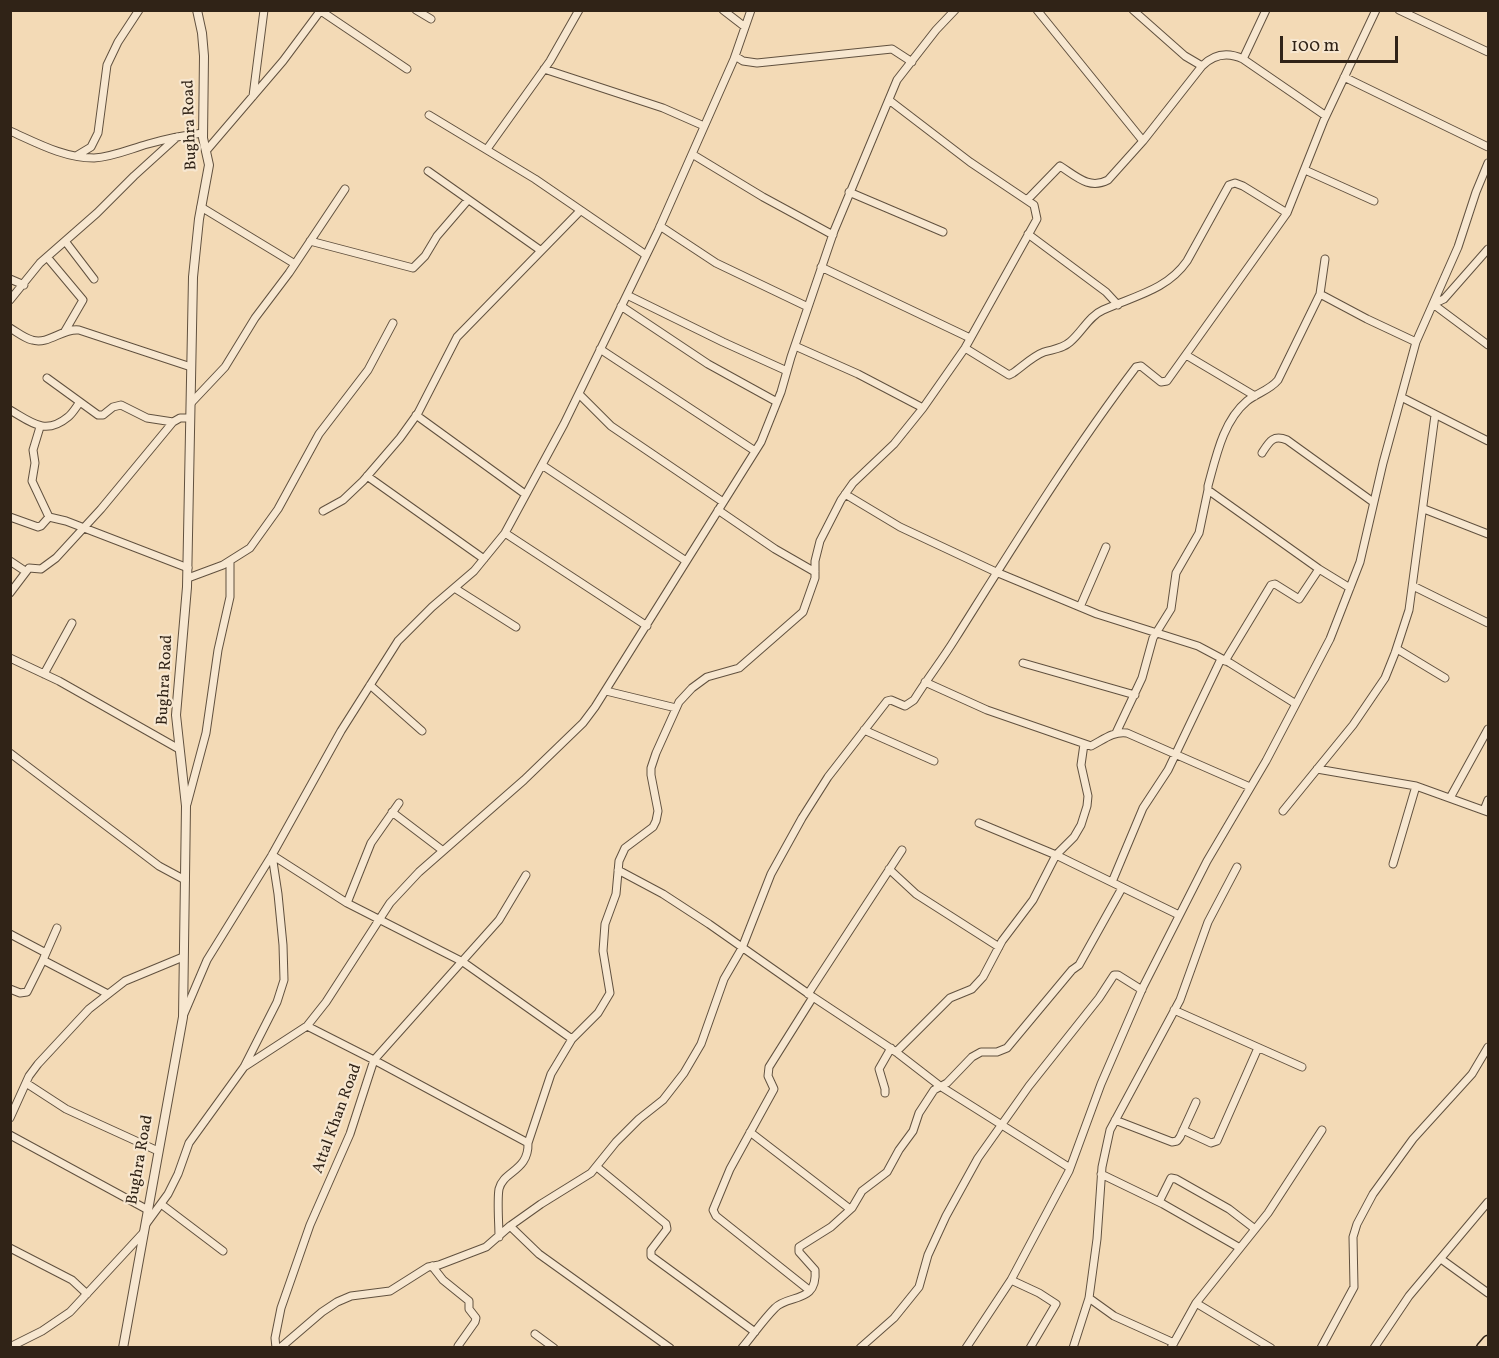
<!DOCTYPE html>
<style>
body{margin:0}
#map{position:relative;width:1499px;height:1358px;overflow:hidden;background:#f3dab6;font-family:Vollkorn,serif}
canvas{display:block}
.frame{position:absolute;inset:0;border:12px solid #302317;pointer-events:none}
.scale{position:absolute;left:1280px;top:36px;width:118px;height:27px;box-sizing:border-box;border:3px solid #302317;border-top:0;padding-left:8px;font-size:18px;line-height:21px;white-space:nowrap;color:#302317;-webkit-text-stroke:4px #f7e7d0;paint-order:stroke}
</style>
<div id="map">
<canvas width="1499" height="1358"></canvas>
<div class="frame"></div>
<div class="scale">100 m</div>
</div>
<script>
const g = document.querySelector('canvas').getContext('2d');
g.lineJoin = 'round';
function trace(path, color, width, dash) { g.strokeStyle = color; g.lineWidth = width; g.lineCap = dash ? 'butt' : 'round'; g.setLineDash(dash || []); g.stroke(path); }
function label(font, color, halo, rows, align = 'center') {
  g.font = font + ' Vollkorn,serif'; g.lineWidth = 4.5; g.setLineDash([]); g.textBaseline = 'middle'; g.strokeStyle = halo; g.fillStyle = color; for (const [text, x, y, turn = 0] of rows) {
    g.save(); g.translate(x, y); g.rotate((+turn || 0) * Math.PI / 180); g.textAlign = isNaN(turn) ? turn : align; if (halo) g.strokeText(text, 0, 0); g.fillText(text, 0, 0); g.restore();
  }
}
const minor = new Path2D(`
 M416,10L431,19
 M723,10L745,27
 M1037,10L1143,141
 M1133,10L1185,56L1202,66C1214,54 1228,52 1243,59L1326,116
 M1399,10L1488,52
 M321,11L407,69
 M735,56L743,61L757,63L892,49L912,62
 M1243,59L1266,10
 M544,69L663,108L704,126
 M1344,77L1488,147
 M253,96L264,10
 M429,115L535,179L646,255
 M10,131C37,143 64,158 94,158C113,157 130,149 148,144C166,139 184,135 203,133
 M487,149L550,61L579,10
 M206,151L283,61L321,10
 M692,154L763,197L833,235
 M76,156L91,147L98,133L107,65L118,42L139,10
 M1305,170L1374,201
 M428,171L540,250
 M849,192L943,232
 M1027,200L1060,166C1076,176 1089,190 1108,180L1143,141L1202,66
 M201,207L295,264
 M660,226L716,263L808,307
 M1028,234L1106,292L1118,305
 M65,241L94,279
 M310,241L413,268L425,256L437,236L468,200
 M47,257L83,300L65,331
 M821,267L970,338
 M10,279L24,285
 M1320,294L1325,259
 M627,295L723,342L787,371
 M10,300L40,263L97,213L134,176L177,137
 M1433,304L1444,299L1488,249
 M1433,304L1488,345
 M621,306L708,364L777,402
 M10,328C17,332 24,338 32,340C49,345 62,328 79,330L191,367
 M795,346L858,374L923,408
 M965,348L1009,375L1013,373C1023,366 1033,356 1044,352C1054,349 1062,349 1070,342C1082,332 1089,316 1103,310C1134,296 1167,290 1187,261L1229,185L1235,183L1243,186L1287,213
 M600,349L755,451
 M1186,355L1255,396
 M47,378L98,415H103L113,407L121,405L147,418L173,422
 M579,394L611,426L723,502
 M1401,397L1488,441
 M191,403L225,367L255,318L289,273L345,189
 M10,410C31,422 45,436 68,417C73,413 76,407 80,402
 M416,415L525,494
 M40,427L33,450L35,463L32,481L49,517L66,521L188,568
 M1262,453C1269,442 1273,434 1287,440L1373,502
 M542,465L686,561
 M367,476L484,559
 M845,494L900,527L996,572L1097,614L1198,646L1230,663L1296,704
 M1424,509L1488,534
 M718,510L775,549L815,572
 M323,511L343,500L363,481L400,438L418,413L457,337L580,211
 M10,517L38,527L41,526L49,517
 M505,533L647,626
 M10,561L25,571
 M188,578L223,565L250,548L278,509L319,434L368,370L393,323
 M1413,586L1488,623
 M1350,588L1319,569L1208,490V486C1216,457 1223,421 1247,401C1257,393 1270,390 1278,380L1320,294L1367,319L1416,342
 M456,589L516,627
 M10,593L29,568L41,569L56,558L101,509L173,422L180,418H190
 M1080,607L1106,547
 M1397,649L1445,678
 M10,658L59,681L179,749
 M1225,661L1271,585L1275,584L1299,599L1319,569
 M1023,663L1135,695
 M44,674L72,623
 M925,682L987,710L1091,746C1103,740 1113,731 1127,733L1250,787
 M370,685L422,731
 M606,691L676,708
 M864,730L934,761
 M1116,733L1142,678L1153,638L1171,609L1176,573L1199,533L1208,490
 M10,753L159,866L185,880
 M1317,769L1416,786L1488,812
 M1450,798L1488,729
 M187,804L206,733L218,650L230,597V561
 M1484,810L1488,800
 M1283,811L1353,725L1385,678L1395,653L1409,610L1435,415
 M392,812L442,850
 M979,823L1056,855L1179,915
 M272,855L347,903L463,962L572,1039
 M1393,864L1416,786
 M889,869L916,894L999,947
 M618,870L663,894L709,924L813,997L896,1052L940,1086L1070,1168
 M1112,882L1143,808L1168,770L1221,659
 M347,903L371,843L399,803
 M10,934L46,953L43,960L108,994
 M46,953L57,928
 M10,989L20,993L27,992L43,960
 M808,994L902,850
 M1174,1010L1302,1067
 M184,1014L207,960L272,855L341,731L398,641L432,607L474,571L505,533L564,424L658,231L734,59L751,10
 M307,1026L374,1060L528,1143
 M896,1052L950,998L972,989L983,977L1002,941L1033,900L1056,855L1074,837L1081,825L1087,806L1088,796L1081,765L1084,744
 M244,1067L307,1026L326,1002L390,903L419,872L524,780L583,723L595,707L761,442L781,392L791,357L834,231L897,80L936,30L955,10
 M26,1083L66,1109L158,1151
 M885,1093V1089L879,1069L891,1048
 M10,1118L29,1076L38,1064L89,1009L125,981L183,957
 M1115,1120L1172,1142L1177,1141L1180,1137L1196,1102
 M1183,1130L1211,1143L1217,1141L1258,1048
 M750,1132L850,1209
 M10,1135L148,1210
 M597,1167L666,1224L667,1229L651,1250V1256L755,1332
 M1101,1174L1163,1204L1240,1248
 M1159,1202L1171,1178L1176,1179L1229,1209L1255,1229
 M161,1204L223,1251
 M146,1224L168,1194L178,1174L189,1143L244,1067L277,1002L284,980L283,945L278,894L272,855
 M510,1226L539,1254L670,1348
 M499,1237C499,1224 497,1201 499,1189C503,1171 529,1171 528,1143L551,1074L572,1039L598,1013L610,993L603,951L605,924L616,894L619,861L625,848L653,827L656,821L658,811L651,775V768L656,753L679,702L692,688L707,677L739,668L803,612L815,578V561L820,541L841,500L853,483L894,444L923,408L965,348L1037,219L1034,205L970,162L889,100
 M10,1248L72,1280L87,1294
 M1441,1259L1488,1293
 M432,1266L443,1280L469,1301V1309L476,1318L475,1322L458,1346
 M1011,1280L1039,1293L1056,1304L1030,1348
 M809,1290L716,1216L713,1210L730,1169L774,1089L768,1076L769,1067L813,997
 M1089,1298L1114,1316L1174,1343
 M1196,1303L1271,1348
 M535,1334L554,1348
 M10,1347L42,1331L70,1312L144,1232
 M276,1348L275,1338L281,1308L310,1225L350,1134L374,1060L499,920L526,875
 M280,1348L322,1312L337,1302L351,1296L390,1291L428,1267L439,1265L486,1247L510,1226L541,1204L591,1173L616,1142L639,1119L663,1100L684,1073L701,1044L724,979L742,948L771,874L802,818L828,777L887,701L891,700L905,706L914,700C927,679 942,660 955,639C1013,547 1070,454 1136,367L1141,366L1161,382L1167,381L1287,213L1324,120L1376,10
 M742,1348C753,1335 763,1320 775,1308C788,1294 818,1304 815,1270L799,1252V1247L831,1227L852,1208L862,1191L887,1172L899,1150L913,1131L919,1113L934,1090L947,1083L972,1057L981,1052H997L1007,1048L1072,970L1079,965L1122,888
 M860,1348L894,1318L919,1287L928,1255L946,1216L978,1158L1029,1086L1099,998L1114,975H1118L1142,990
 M966,1348L1011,1280L1069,1171L1101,1084L1143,987L1207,861L1266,761L1330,639L1360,562L1383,463L1416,342L1458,247L1476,192L1488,163
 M1073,1348L1089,1298L1097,1239L1102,1167L1110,1130L1180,1000L1208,922L1237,867
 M1171,1348L1196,1303L1268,1213L1322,1130
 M1321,1348L1354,1287L1353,1237L1357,1224L1373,1194L1413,1139L1472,1074L1488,1047
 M1374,1348L1409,1296L1488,1202`);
const tertiary = new Path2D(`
 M123,1348L183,1017L186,806L176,715L187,587L193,277L199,219L209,165L203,138L204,56L202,33L197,10`);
const trunk = new Path2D(`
 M1482,1348L1488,1341`);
trace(minor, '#61513f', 9);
trace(tertiary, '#61513f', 10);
trace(trunk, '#302317', 13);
trace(minor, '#f7e7d0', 7);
trace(tertiary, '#f7e7d0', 8);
trace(trunk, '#f3dab6', 10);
label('16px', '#302317', '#f7e7d0', [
 ["Bughra Road",191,125,-92],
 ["Bughra Road",166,680,-87],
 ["Attal Khan Road",338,1119,-70],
 ["Bughra Road",141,1160,-80]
]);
</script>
